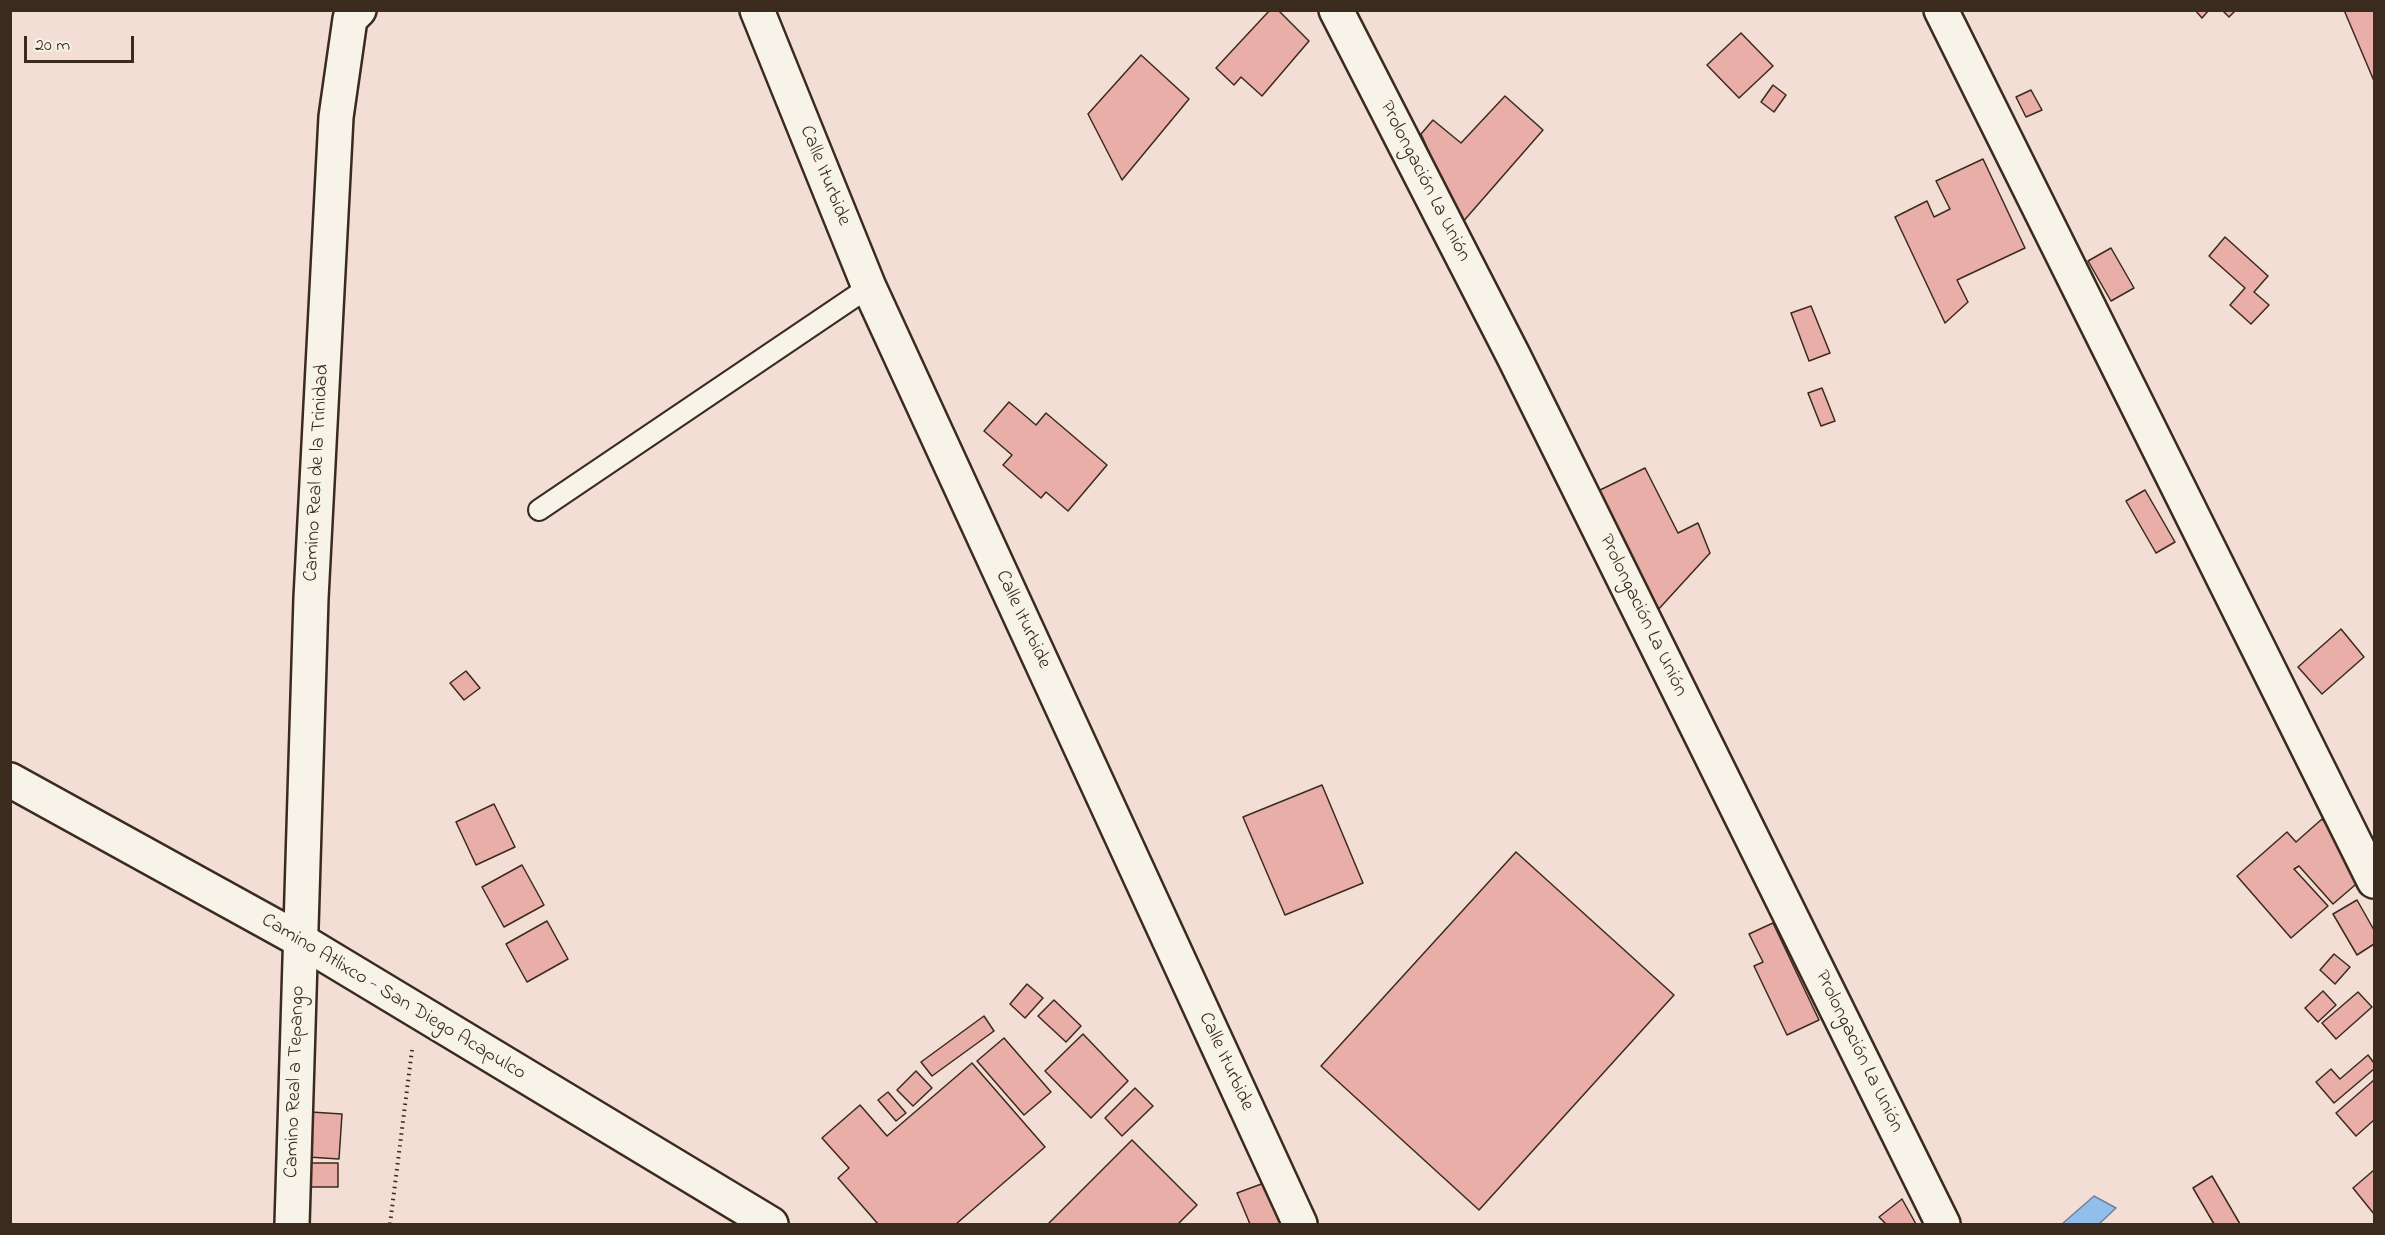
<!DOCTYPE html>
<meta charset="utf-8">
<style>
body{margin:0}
#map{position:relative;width:2385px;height:1235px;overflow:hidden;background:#f3ded5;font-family:"Indie Flower",sans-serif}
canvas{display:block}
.frame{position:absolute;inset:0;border:12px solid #3b2a1e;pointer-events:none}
.scale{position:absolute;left:24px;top:36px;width:110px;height:27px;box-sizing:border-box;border:3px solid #3b2a1e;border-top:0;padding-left:8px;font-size:18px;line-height:21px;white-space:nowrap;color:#3b2a1e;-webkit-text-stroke:4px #f7f3e8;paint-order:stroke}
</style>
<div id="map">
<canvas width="2385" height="1235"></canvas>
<div class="frame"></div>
<div class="scale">20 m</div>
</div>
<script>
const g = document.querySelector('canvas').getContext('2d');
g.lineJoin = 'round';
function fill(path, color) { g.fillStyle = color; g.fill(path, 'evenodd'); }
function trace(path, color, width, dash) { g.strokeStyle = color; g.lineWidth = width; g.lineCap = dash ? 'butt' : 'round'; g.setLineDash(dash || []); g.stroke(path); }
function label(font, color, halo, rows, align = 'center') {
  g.font = font + ' "Indie Flower",sans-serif'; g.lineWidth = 4.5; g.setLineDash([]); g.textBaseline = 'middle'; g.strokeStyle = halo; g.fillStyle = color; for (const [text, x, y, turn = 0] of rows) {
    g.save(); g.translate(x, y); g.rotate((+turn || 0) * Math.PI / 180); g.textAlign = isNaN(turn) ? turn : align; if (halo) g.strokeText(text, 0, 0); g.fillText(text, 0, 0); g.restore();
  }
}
const water = new Path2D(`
 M2094,1196L2116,1208L2099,1224H2062Z`);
fill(water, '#92beeb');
trace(water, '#6f8399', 1.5);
const building = new Path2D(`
 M1270,10H1278L1309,41L1262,96L1241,77L1234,85L1216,68Z
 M2195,10H2209L2202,18Z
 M2222,10H2236L2229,17Z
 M2344,10H2374V81Z
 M1741,33L1773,66L1739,98L1707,65Z
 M1141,55L1189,99L1122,180L1088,114Z
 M1773,85L1786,95L1774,112L1761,102Z
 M2031,90L2042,110L2026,117L2016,97Z
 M1505,96L1543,130L1461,224L1421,134L1433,120L1461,143Z
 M1983,159L2025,248L1957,280L1968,302L1945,323L1895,217L1927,201L1934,217L1950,209L1936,181Z
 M2225,237L2268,276L2254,292L2269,305L2251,324L2230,305L2245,288L2209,256Z
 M2111,248L2134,288L2111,301L2088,261Z
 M1811,306L1830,353L1809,361L1791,313Z
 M1822,388L1835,421L1821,426L1808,393Z
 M1009,402L1036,425L1046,413L1107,465L1068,511L1046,492L1041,498L1003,465L1012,455L984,431Z
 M1645,468L1678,533L1698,523L1710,553L1656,612L1596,492Z
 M2145,490L2175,542L2156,553L2126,501Z
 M2341,629L2364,657L2322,694L2298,667Z
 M466,671L480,688L464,700L450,683Z
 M1322,785L1363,883L1285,915L1243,817Z
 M494,804L515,847L476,865L456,822Z
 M2322,819L2369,873L2333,904L2299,866L2294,869L2328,906L2291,938L2237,876L2287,832L2296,842Z
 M1516,852L1674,995L1479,1210L1321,1066Z
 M522,865L544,905L504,927L482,887Z
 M2357,900L2374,930V944L2357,955L2333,914Z
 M547,921L568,959L527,982L506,944Z
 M1773,923L1819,1020L1787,1035L1754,966L1763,962L1749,934Z
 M2334,954L2350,967L2335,984L2320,970Z
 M1027,984L1043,998L1025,1018L1010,1004Z
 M2323,991L2336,1005L2318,1022L2305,1008Z
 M2358,992L2372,1007L2336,1039L2322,1023Z
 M1054,1000L1081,1026L1066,1042L1038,1016Z
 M984,1016L994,1031L932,1076L921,1062Z
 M1083,1034L1128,1081L1091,1118L1045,1071Z
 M1004,1038L1051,1092L1024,1115L977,1061Z
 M2368,1055L2374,1063V1069L2334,1103L2316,1082L2331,1069L2340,1079Z
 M972,1063L1045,1147L956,1224H878L838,1178L849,1168L822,1138L860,1105L887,1136Z
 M916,1071L932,1088L913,1106L897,1090Z
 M2374,1080V1120L2356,1136L2336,1113Z
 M1135,1088L1153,1106L1122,1136L1105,1118Z
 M888,1092L906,1113L896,1121L878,1100Z
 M311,1112L342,1114L339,1159L308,1157Z
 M1132,1140L1197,1205L1178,1224H1048Z
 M307,1163H338V1187H307Z
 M2374,1170V1214L2353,1188Z
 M2212,1176L2240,1224H2214L2193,1188Z
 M1264,1183L1282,1224H1250L1237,1193Z
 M1902,1199L1916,1224H1886L1879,1217Z`);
fill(building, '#e9aea8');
trace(building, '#3b2a1e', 1.5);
const service = new Path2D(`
 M539,510L869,287`);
const minor = new Path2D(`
 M757,10L869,287L1300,1224
 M1336,10L1514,357L1943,1224
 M1941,10L2374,881
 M292,1224L311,598L336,117L350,19L359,10`);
const tertiary = new Path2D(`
 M10,780L300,940L771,1224`);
trace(service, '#3b2a1e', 24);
trace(minor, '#3b2a1e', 38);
trace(tertiary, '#3b2a1e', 38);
trace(new Path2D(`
 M390,1224L412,1050`), '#3b2a1e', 4, [1.5, 4.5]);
trace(service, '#f7f3e8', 20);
trace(minor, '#f7f3e8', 33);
trace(tertiary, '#f7f3e8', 33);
label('20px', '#3b2a1e', '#f7f3e8', [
 ["Calle Iturbide",824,176,68],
 ["Prolongación La Unión",1424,182,63],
 ["Camino Real de la Trinidad",318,473,-87],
 ["Prolongación La Unión",1642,616,64],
 ["Calle Iturbide",1022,620,65],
 ["Camino Atlixco - San Diego Acapulco",393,998,31],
 ["Prolongación La Unión",1858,1052,64],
 ["Calle Iturbide",1225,1062,65],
 ["Camino Real a Tepango",296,1082,-88]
]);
</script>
